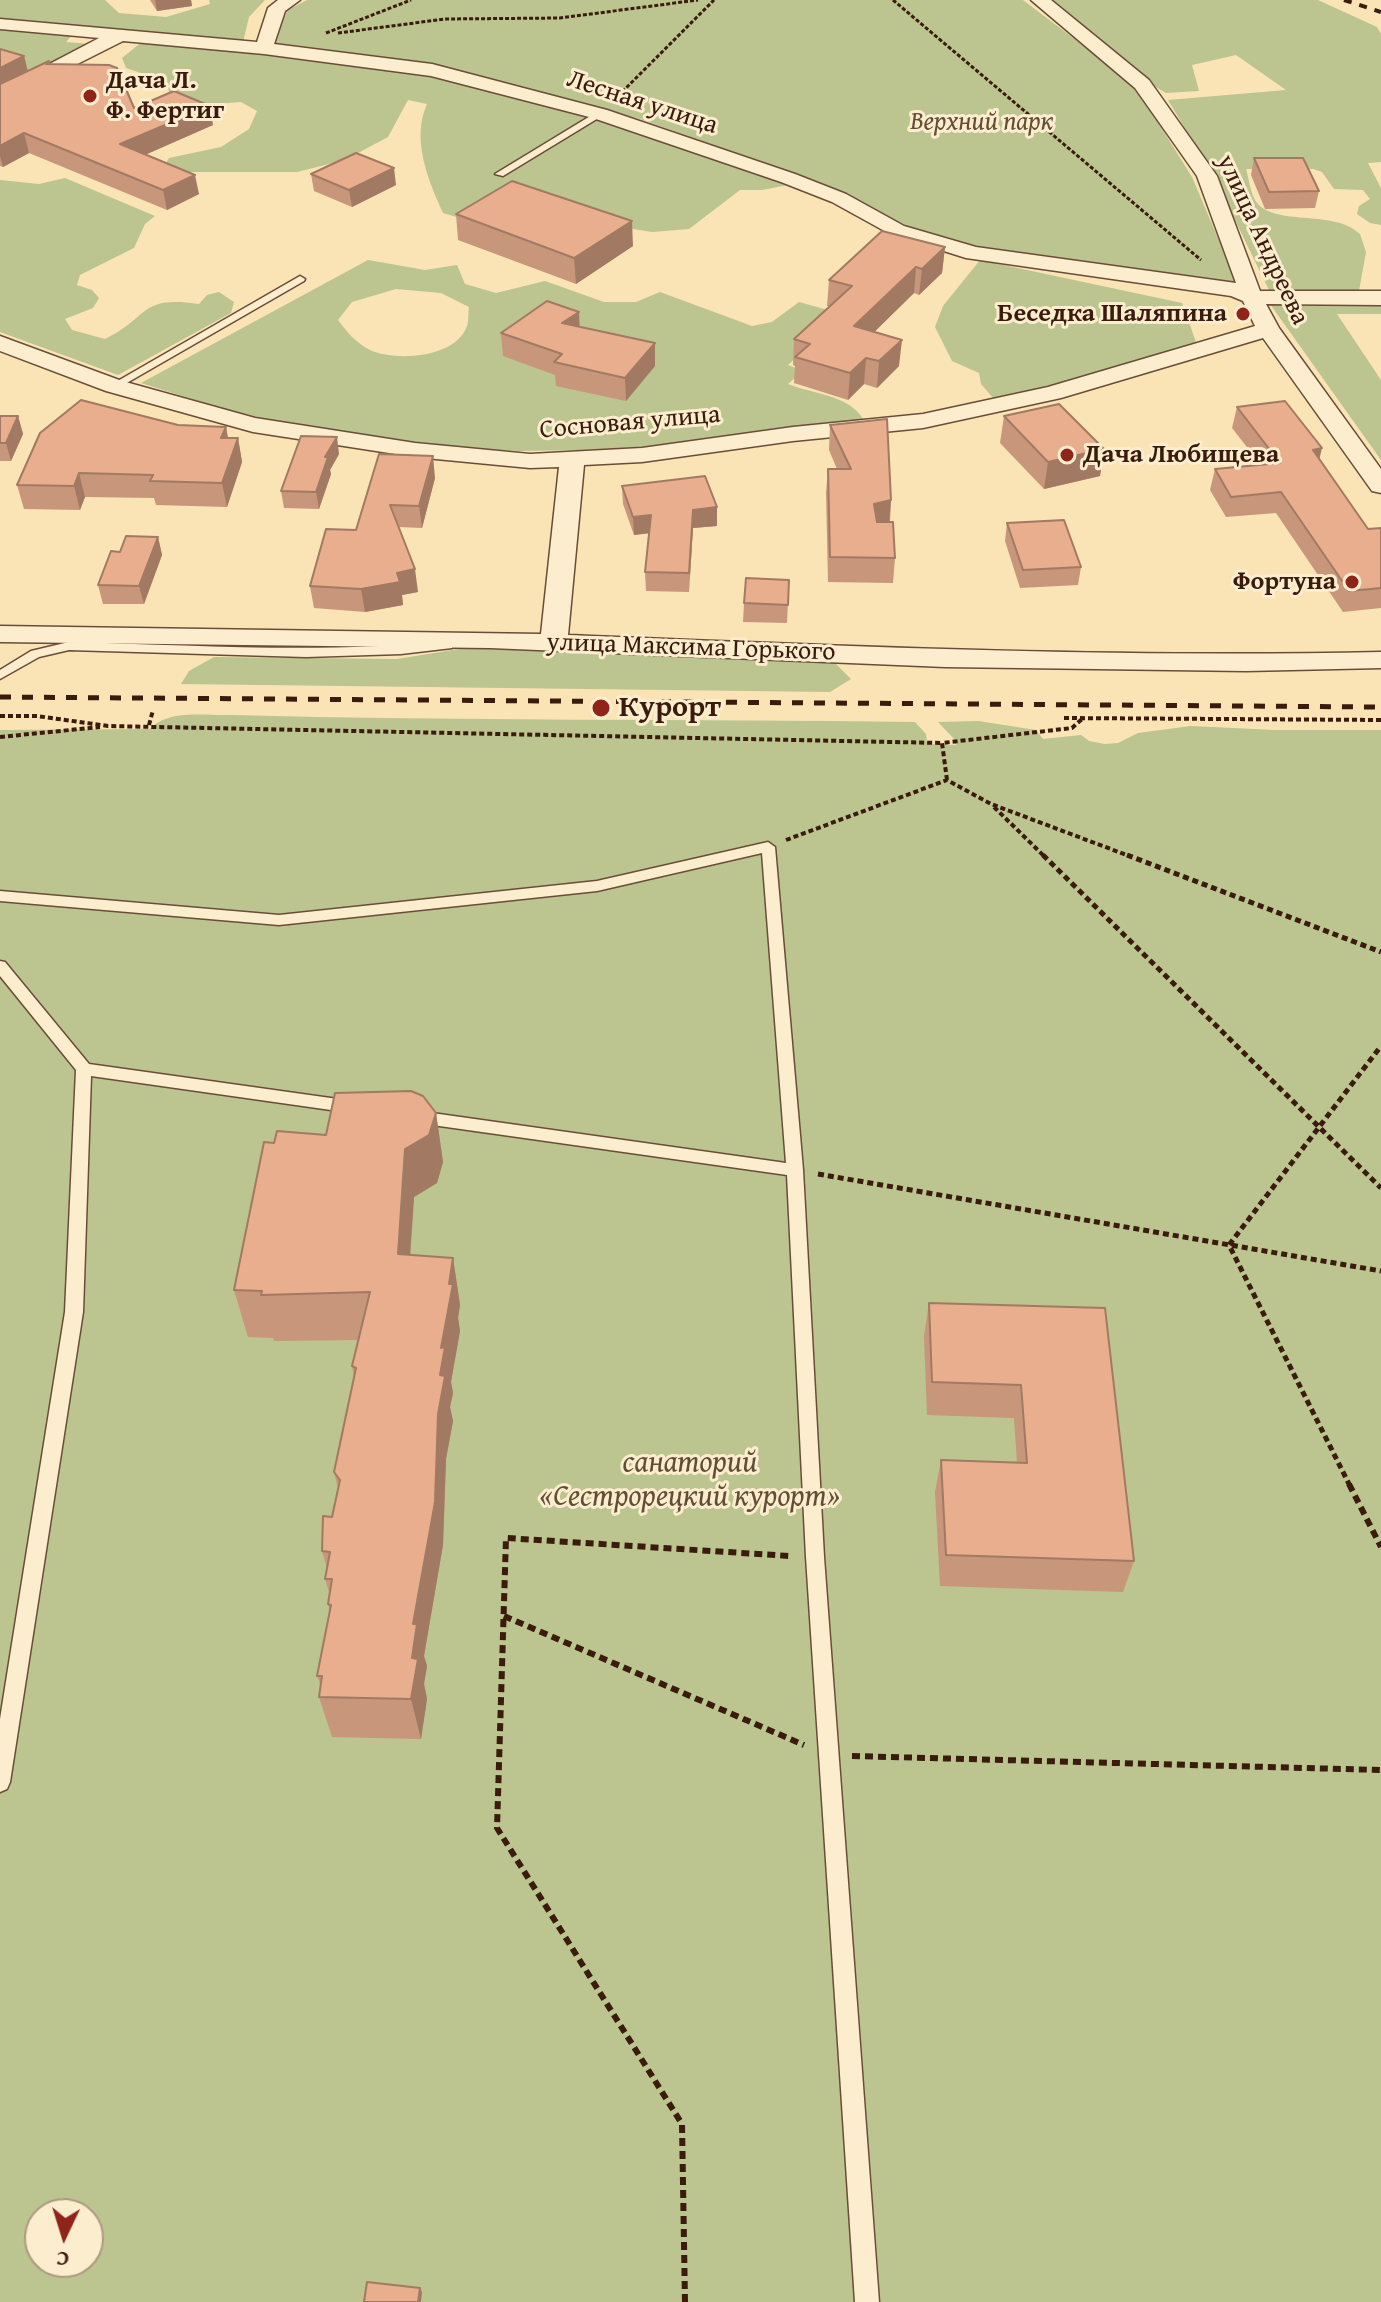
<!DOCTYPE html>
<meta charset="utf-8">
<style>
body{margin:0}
#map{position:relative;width:1381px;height:2302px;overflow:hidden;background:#fae3b5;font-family:"Gentium Book Plus",serif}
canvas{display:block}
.north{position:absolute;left:24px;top:2198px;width:80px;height:80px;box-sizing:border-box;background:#fcedcf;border:2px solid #ae9982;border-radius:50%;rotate:184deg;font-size:22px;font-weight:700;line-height:32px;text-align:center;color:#3a1b0e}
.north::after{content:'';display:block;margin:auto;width:28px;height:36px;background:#8f2418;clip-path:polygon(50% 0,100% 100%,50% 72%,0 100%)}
</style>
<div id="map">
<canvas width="1381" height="2302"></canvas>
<div class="north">С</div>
</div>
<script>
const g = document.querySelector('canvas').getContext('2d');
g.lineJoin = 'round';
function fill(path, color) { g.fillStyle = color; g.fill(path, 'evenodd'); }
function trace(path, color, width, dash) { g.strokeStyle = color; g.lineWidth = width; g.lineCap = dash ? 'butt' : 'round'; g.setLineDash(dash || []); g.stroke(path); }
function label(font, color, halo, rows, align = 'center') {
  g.font = font + ' "Gentium Book Plus",serif'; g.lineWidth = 6; g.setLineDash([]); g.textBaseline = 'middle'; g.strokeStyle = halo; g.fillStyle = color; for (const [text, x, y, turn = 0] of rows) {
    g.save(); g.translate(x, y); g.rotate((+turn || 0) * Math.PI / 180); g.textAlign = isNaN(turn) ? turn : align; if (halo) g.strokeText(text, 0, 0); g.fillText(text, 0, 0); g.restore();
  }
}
fill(new Path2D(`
 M0,0H105L119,13L166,17L210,4L209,0H265L249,17L243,42L0,19Z
 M307,0H1023L1134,84L1192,177L1238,285L980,247L908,226L795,174L640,119L447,67L269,45L288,10Z
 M1048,0H1318L1377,27L1381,34V162L1368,163L1381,188V225L1370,223L1357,214L1359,206L1370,199L1363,190L1334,189L1322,172L1313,169H1246C1249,179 1250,191 1255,200C1272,228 1333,208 1360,234L1366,252L1359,291L1269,290L1214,177L1168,100L1286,90L1236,55L1192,65L1199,91L1166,93L1149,83Z
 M0,28L72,35L66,42L90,44L37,72L0,64Z
 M143,41L259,52L429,75L592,119L788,185L762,190H740L689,229L652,232L602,224L470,221L443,213C428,180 411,139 427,104L408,100L388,137L345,160L297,172H177L164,166L169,158L221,147L249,129L257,111L241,102L176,107L157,102L169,92L167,82L126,68L122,58Z
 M65,178L155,216L145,224L134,248L80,275L77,285L92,290L99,298L93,308L65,319L72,330L105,339C150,317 139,295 199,304L207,295L219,292L234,302L231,313L118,375L0,332V180L39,184Z
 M368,260L425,270L457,265L465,284L496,293L545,281L604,302H636L660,292L752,326L772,322L799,302L857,318L815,340L788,365L803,371L788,384C813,394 849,395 863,419L639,449L519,451L421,446L252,418L141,383ZM396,289L441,293L469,307C468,313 469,320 467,326C456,358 396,362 370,350C356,343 347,332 338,320L352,302Z
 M980,260L1182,303L1196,342L1052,387L994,399L981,384L979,373L952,361L935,327L943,306Z
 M1270,304L1381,305V314H1337L1381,380V460Z
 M465,648L835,663L851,679L830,692L181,684L189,671L214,657L397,659Z
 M231,715C459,721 687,719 915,722L926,734L927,744L956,745L957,742L938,722L978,721L1036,730L1043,739L1081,735L1089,741L1105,744L1118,743L1138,733L1191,726L1275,730H1381V2302H0V730L150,729C169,709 205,716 231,715ZM40,2214H88V2262H40Z`), '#bcc48f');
const service = new Path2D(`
 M597,112L605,114L503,176L495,174Z
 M300,276L305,279L304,281L118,388L109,386Z
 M448,641L452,642V648L401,654L306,657L69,650L39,657L0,679V670L31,651L69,642C196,645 322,654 448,641Z
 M768,842L775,847L803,1170L824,1557L879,2302H855L806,1557L787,1175L418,1123L410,1117L418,1111L786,1163L762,853L597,891L279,925L0,901V891L279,915L597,881Z
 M0,961L5,962L89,1064L352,1101L360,1107L352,1113L91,1076L83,1312L10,1782L7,1789L0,1792V1719L65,1312L76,1070L0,976Z`);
const minor = new Path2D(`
 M278,0H300L285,11L274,44L432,64L607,110L795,174L846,194L904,226L976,247L1236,283L1197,176L1135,88L1031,0H1051L1149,80L1217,176L1260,291H1381V305L1266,304L1279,328L1381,469V493L1372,491L1263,338L1061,398L923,428L793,441L642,462L584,465L568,635C839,646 1110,658 1381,652V668L1246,671L945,667L490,648L0,642V626L541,634L559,467L530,468L415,457L253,432L106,391L0,351V336L122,381L255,418L415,443L530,454L642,448L793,427L923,414L1048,387L1255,326L1243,301L1231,296L966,258L890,234L832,202L781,182L593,118L431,76L264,54L123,41L0,103V90L99,38L0,29V19L257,42L268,8Z`);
trace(service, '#6a4d38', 3);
trace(minor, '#6a4d38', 3);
trace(new Path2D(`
 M893,0L1201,260
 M326,33L411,0
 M338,33L445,19L560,18L698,0
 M618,96L714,0`), '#3a1b0e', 3, [4, 2]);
trace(new Path2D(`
 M0,716H37L108,726L942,743
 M1064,718L1381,720
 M149,725L153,710
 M0,737L100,727
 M947,780L942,743L1072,728L1082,719
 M994,807L1045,857
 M786,840L947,780L991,804L1132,857`), '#3a1b0e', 4, [5, 3]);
trace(new Path2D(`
 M1043,855L1381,1188
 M1127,855L1381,952
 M818,1174L1381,1271
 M1350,1486L1229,1245L1381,1046`), '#3a1b0e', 5, [6, 4]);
trace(new Path2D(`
 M1349,1484L1381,1547
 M504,1616L804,1745
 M852,1756L1381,1770
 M685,2302L682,2124L497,1828L506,1538L790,1556`), '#3a1b0e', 6, [8, 5]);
fill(service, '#fcedcf');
fill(minor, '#fcedcf');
trace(new Path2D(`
 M1344,0L1381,12`), '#3a1b0e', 4, [8, 8]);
trace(new Path2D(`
 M0,697L1381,707`), '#3a1b0e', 5, [11, 11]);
fill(new Path2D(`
 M150,0H191L192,6L157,11Z
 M0,49L24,56L28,71L49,61L50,64L134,108L213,125L145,155L199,194L167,210L29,153L3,167L0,166Z
 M1254,158L1319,191L1315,208L1265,209L1251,175Z
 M311,174L396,185L352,207L314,191Z
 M456,214L633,246L576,284L458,240Z
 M945,247L942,273L919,295L914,293L874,332L899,366L877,388L864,384L848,400L794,383L795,366L793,365L794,339L830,306H827L829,280Z
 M580,327L655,343V366L626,401L556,386L555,375L503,356L501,333Z
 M1237,407L1320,459L1368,529L1381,528V608L1343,612L1276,513L1226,517L1210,490L1215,469L1261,465L1232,428Z
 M0,416H18L23,434L11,461H0Z
 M1004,416L1104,449L1100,476L1044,489L1000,443Z
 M178,425L226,427L228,438H238L242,462L227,507L156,505L154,498L85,497L80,510L24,509L17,485Z
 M830,425L891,500L890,522L895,558L893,583L828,582L826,493L828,469H837L829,450Z
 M339,454L330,470L331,474L319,509L284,508L281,491Z
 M379,454L435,478L422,528L399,527L418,592L402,595L403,605L365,612L314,608L310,586L356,530Z
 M622,486L717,526L693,528L689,592L646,591L645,572L649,533L634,535L623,504Z
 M1007,523L1081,567L1078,585L1020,588L1005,541Z
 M158,537L162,555L144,604H103L98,585L120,552Z
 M789,580L787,623L743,622L744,603Z
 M436,1113L443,1162L437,1183L414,1197L410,1255L453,1258L460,1305L458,1318L460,1331L451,1382L453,1393L450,1407L453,1421L446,1459L443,1545L424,1656L427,1666L424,1684L427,1699L421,1739L332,1737L319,1697L321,1686L317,1676L330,1612L328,1604L330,1595L325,1579L327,1568L322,1551L332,1517L338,1488L334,1472L354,1378L352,1366L358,1340L274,1341L273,1338L248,1337L234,1290L274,1143Z
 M929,1303L1105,1308L1134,1561L1123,1592L940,1586L935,1492L941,1460L1017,1462L1014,1418L927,1415L924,1336Z`), '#c8967a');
fill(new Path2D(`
 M155,0H191L192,6L157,11Z
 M24,56L28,72L0,87V68Z
 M210,106L213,125L124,164L120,144Z
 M24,133L29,153L3,167L0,156V146Z
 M394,168L396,185L352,207L349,190Z
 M195,175L199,194L167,210L163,190Z
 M632,221L633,246L576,284L574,258Z
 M945,247L942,273L919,295L922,269Z
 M916,267L914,293L853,353L854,326Z
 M579,312L580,335L562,323Z
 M902,340L899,366L877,388L879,361Z
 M655,343V366L626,401L625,378Z
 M866,358L864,384L848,400L850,373Z
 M18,416L23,434L11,461L6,443Z
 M226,427L230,450L221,438Z
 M337,437L339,454L330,470L331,474L319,509L316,492L325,457Z
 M238,438L242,462L227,507L222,483Z
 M1322,448L1317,469L1313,450Z
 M1104,449L1100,476L1044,489L1048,462Z
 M433,456L435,478L422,528L419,506Z
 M79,473L85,497L80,510L74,486Z
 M891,500L889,525L872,529L874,504Z
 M717,507V526L693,528L689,592L693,510Z
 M651,515V533L634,535L633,517Z
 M158,537L162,555L144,604L139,586Z
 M415,569L418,592L402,595L403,605L365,612L361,589L397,573Z
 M436,1113L443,1162L437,1183L414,1197L407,1302L398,1254L405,1149Z
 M453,1258L460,1305L458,1318L460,1331L451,1382L453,1393L450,1407L453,1421L446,1459L443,1545L424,1656L427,1666L424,1684L427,1699L421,1739L411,1699L412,1658L413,1624L440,1375L441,1348Z
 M420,2288L422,2292L421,2302H418Z`), '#a27a63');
const building = new Path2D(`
 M0,49L24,56L0,68Z
 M49,61L46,64L109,65L117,68L134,108L174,91L210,106L120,144L195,175L163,190L24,133L0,146V84Z
 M356,153L394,168L349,190L311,174Z
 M1254,158H1303L1319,191L1269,192Z
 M512,181L632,221L574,258L456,214Z
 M882,231L945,247L922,269L916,267L854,326L902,340L879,361L866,358L850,373L795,357L810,344L794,339L852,286L829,280Z
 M547,301L579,312L562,323L655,343L625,378L554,362L562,354L501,333Z
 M81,400L178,425L226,427L221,438H238L222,483L150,481L153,475L79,473L74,486L17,485L40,433Z
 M1285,401L1322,448L1313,450L1368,529L1381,528V588L1349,591L1281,492L1231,497L1215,469L1280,463L1237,407Z
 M1059,404L1104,449L1048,462L1004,416Z
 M0,416H18L6,443H0Z
 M887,419L891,500L874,504L877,522H893L895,558L830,557L828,469H851L830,425Z
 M301,436L337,437L325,457H328L316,492L281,491Z
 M379,454L433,456L419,506L390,505L415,569L397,573L400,582L361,589L310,586L326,529L356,530Z
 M705,476L717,507L693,510L689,573L645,572L651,515L633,517L622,486Z
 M1064,520L1081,567L1023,570L1007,523Z
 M126,536L158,537L139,586L98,585L111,551L120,552Z
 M746,578L789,580L788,605L744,603Z
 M411,1091L423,1096L436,1113L429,1135L405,1149L398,1254L453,1258L449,1284H453L441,1348L445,1347L440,1375L445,1376L438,1414L435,1502L413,1624H417L412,1658L418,1659L411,1699L319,1697L322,1676H317L331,1605L328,1604L332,1579H325L330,1552L322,1551L323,1516L332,1517L340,1480L334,1472L356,1368L352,1366L370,1292L261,1295L262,1291L234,1290L264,1142L274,1143L277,1131L326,1135L335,1093Z
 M929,1303L1105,1308L1134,1561L946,1555L941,1460L1027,1463L1021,1385L932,1382Z
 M367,2282L420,2288L418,2302H364Z`);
fill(building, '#e8ae8e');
trace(building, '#a27a63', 2);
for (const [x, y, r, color] of [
 [90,96,8,"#8f2418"],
 [1243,314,8,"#8f2418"],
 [1067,455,8,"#8f2418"],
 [1352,582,8,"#8f2418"],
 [601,708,10,"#8f2418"]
]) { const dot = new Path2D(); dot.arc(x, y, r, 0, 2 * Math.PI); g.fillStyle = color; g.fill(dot); trace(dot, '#fcedcf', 3); }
label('bold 26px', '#3a1b0e', '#fcedcf', [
 ["Дача Л.",106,81],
 ["Ф. Фертиг",106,111],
 ["Беседка Шаляпина",1227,314,"right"],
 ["Дача Любищева",1083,455],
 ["Фортуна",1336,582,"right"]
], 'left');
label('26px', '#3a1b0e', '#fcedcf', [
 ["Лесная улица",642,103,18],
 ["улица Андреева",1262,240,65],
 ["Сосновая улица",630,423,-5],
 ["улица Максима Горького",691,648,2]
]);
label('italic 26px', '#614e35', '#fcedcf', [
 ["Верхний парк",982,122]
]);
label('bold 30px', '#3a1b0e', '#fcedcf', [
 ["Курорт",619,708]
], 'left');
label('italic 30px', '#614e35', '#fcedcf', [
 ["санаторий",690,1463],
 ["«Сестрорецкий курорт»",690,1497]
]);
</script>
